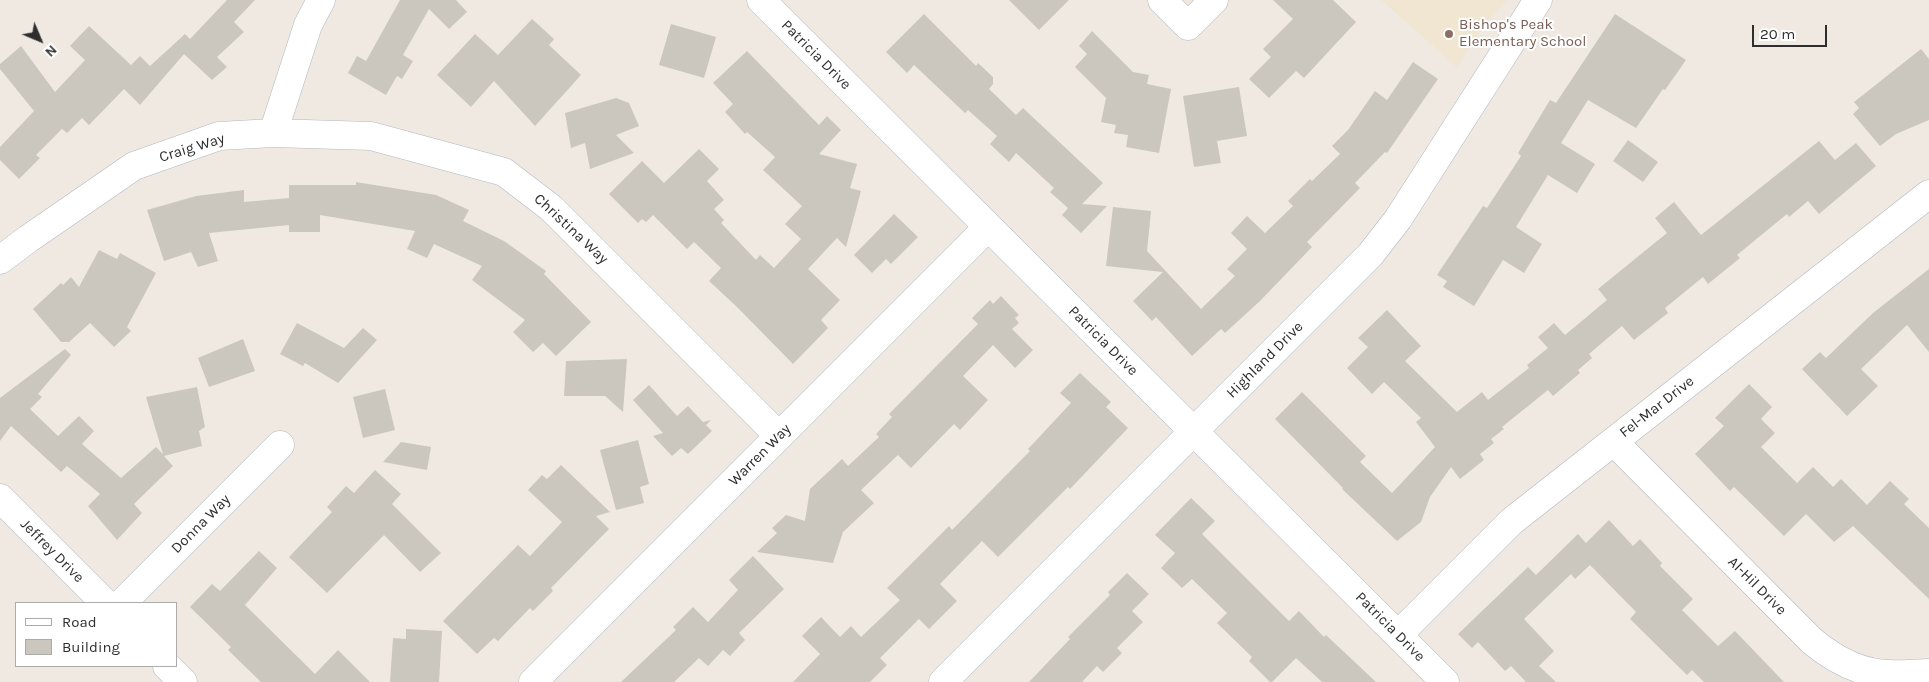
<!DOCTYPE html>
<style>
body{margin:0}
#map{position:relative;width:1929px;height:682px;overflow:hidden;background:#efe9e1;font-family:Karla,sans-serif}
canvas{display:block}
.legend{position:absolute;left:15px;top:602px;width:162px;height:65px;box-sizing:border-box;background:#fff;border:1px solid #ababab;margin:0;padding:6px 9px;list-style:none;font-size:15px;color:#2e2e2e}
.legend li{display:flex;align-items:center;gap:10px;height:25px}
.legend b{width:25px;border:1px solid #ababab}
.north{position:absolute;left:15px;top:15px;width:50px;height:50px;-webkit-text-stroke:4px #fff;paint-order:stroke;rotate:135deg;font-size:14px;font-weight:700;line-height:20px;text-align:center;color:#2e2e2e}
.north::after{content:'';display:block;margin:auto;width:18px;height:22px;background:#2e2e2e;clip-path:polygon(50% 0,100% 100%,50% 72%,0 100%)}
.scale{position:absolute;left:1752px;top:25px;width:75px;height:22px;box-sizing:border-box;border:2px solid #2e2e2e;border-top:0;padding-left:6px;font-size:15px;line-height:18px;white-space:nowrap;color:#2e2e2e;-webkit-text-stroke:4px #fff;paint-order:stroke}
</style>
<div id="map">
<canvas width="1929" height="682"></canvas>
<ul class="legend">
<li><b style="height:6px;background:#fff"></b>Road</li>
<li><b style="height:14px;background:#cbc7bf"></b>Building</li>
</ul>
<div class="north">N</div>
<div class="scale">20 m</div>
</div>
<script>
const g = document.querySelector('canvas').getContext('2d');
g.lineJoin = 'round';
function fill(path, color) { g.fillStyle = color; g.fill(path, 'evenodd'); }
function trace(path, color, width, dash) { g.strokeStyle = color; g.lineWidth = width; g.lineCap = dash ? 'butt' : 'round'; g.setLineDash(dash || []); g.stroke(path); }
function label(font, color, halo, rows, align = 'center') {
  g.font = font + ' Karla,sans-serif'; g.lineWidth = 4; g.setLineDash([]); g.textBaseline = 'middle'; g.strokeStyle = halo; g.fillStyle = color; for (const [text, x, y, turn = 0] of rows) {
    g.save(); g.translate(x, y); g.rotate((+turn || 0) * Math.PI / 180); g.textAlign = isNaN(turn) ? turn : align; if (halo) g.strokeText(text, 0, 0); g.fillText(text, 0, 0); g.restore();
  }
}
fill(new Path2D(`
 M1381,0H1507L1487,21L1457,67Z`), '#f0e6d1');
fill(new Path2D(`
 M227,0H255L234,22L244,32L217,57L227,67L212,80L184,54L140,105L124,89L89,125L82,118L67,133L62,129L36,155L40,158L19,179L0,160V147L34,111L0,69V64L21,46L55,92L85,60L70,46L89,26L131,65L140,56L150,66L185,34L190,39Z
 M400,0H456L467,12L449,29L429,9L403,55L413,61L402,79L397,76L386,95L348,73L357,56L366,61Z
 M1009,0H1069L1039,30Z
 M1273,0H1333L1356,22L1304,78L1296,71L1269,98L1249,79L1271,57L1263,49L1293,19Z
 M924,14L976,66L978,63L993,77V84L989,89L1016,115L1023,108L1103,183L1082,204L1107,206L1081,233L1062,215L1068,208L1050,192L1054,188L1016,153L1009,162L990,144L997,136L968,110L965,113L914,65L907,73L886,52Z
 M1615,14L1686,60L1665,90L1663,89L1636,128L1588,100L1561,143L1595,164L1577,193L1548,175L1516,227L1542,244L1524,273L1503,260L1474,306L1443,287L1447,281L1437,275L1483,206L1487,208L1521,156L1518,153L1550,100L1556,103Z
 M532,19L554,39L549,45L581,75L535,126L494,81L471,107L437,75L475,34L498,55Z
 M671,24L716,37L704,78L659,65Z
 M1092,31L1133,72L1149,75L1147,84L1171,89L1159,153L1126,147L1128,135L1114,133L1116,125L1101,122L1106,98L1075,67L1087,54L1079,46Z
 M1921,49L1929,59V120L1896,134L1880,146L1853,114L1859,108L1854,102Z
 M747,51L819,125L827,116L841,130L819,154L857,164L850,188L861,191L846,247L837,238L808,269L840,300L821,320L828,328L793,364L737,307L709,281L721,268L694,242L687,249L653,215L646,222L642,219L638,223L609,194L642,161L664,183L699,149L719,169L707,181L724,200L714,209L724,220L721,223L756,260L760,255L774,268L801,239L785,224L802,206L763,170L775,157L747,132L745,134L725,112L733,104L713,83Z
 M1413,62L1438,79L1387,153L1385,152L1355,183L1360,188L1307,242L1312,247L1260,301L1225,333L1221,329L1192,356L1156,317L1152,321L1133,301L1163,272L1106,266L1113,207L1151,211L1147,251L1201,309L1235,276L1227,269L1247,249L1231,233L1247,216L1265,233L1293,206L1288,201L1310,179L1312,181L1340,154L1332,146L1348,130L1375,91L1387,100Z
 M1239,87L1247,136L1217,141L1221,163L1194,167L1183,96Z
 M616,98L629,103L639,126L616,135L634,153L590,169L585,143L571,148L565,113Z
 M1628,140L1658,162L1643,182L1613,161Z
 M1819,141L1835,160L1856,143L1876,166L1819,214L1808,201L1789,217L1787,214L1737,255L1740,258L1708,284L1703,277L1665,308L1668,313L1634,340L1622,326L1589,354L1592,358L1578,370L1580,373L1553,396L1548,390L1502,427L1504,429L1491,439L1494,443L1480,454L1484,460L1460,479L1451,467L1430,497L1421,522L1397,541L1342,489L1343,488L1275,419L1302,392L1366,456L1360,462L1392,493L1435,447L1416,422L1421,418L1384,382L1372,394L1347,368L1368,347L1358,338L1387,310L1421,346L1405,361L1457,412L1482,392L1488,400L1529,368L1527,365L1548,348L1538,337L1554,323L1565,335L1607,300L1598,289L1667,233L1655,218L1674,202L1701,235Z
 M356,182L436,195L469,210L463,221L504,241L546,271L544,274L591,322L556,356L543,343L533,352L513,332L525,320L472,280L482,266L434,244L427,258L407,249L415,231L320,215V232H289V225L209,233L218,261L198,267L191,252L164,261L147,210L196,196L244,190V202L289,198V185H356Z
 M894,214L918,237L891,264L886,259L872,273L854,255Z
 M99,250L117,259L120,253L156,273L127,327L131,331L114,347L90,323L69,342H61L33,309L61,283L63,285L71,277L79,287Z
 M1929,269V352L1907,325L1861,369L1878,386L1847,416L1802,369L1820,352L1826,358L1873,313Z
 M1001,296L1019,315L1015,318L1019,323L1012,329L1033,350L1015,368L993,345L963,376L988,400L960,430L954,424L911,468L898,455L861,490L874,503L843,532L833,563L757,552L777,533L772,528L786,515L805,521L810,489L842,459L848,466L879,437L876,434L892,417L889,414L978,324L972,318L990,300L993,304Z
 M297,323L344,348L363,328L377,340L338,383L305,363L303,366L280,354Z
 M243,339L255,371L209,387L198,358Z
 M65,349L71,355L38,394L42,397L30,409L58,436L79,416L94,431L82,444L121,478L156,447L163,454L146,397L197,387L205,427L199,431L202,446L164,456L173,466L134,504L142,513L117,540L88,506L100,494L67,466L61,472L11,426L0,441V398Z
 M627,359L623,412L605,396H564L566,361Z
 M1080,373L1111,402L1106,407L1128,428L1070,489L1068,487L998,557L982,541L940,584L957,601L929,629L919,619L880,658L887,665L870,682H793L820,654L802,636L821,617L840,637L851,626L861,637L900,600L887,588L949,526L952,530L1030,451L1028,449L1071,403L1060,393Z
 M1749,384L1772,407L1761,419L1775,433L1761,447L1797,483L1813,467L1833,487L1841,479L1867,505L1890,481L1909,499L1904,504L1929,528V599L1853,526L1834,542L1806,514L1784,536L1734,487L1730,491L1695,454L1724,426L1715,418Z
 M649,385L677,416L688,406L703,422L711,420L706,425L712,431L688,454L681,448L672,456L653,436L663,433L633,400Z
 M385,389L395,430L363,438L353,397Z
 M638,440L649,484L640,487L644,503L616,510L600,450Z
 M401,442L431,447L427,470L383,462Z
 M561,465L610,512L596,516L609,529L551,588L553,591L533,611L530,608L498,641L494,638L477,654L443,621L518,545L530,556L562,522L528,490L542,475L547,479Z
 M375,470L401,494L392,504L441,553L420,572L384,535L327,593L289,557L332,512L327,507L346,486L354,493Z
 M1191,498L1215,521L1202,534L1289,621L1299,611L1324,637L1326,635L1376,682H1322L1296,658L1272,682H1270L1249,661L1252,657L1217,623L1227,613L1192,579L1182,588L1161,568L1175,553L1155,535Z
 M1609,520L1633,546L1640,539L1662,563L1660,566L1693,599L1682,610L1718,646L1735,631L1784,682H1704L1692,670L1687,675L1630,619L1636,612L1590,565L1575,579L1571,574L1524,619L1554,651L1539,666L1556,682H1526L1511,666L1505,671L1478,642L1472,648L1458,634L1528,567L1536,575L1578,534L1586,543Z
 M259,551L277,568L245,605L315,674L338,650L370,682H261L228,650L231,647L190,607L212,584L220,591Z
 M753,556L784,589L739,633L745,640L730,656L723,650L708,666L699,658L674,682H621L676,630L673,627L693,607L708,622L738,590L729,580Z
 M1127,573L1149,594L1132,611L1143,622L1117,648L1122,653L1103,672L1097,666L1082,682H1029L1070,639L1068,637L1110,595L1108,592Z
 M406,629L442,631L439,682H390L393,638L406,639Z`), '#cbc7bf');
const street = new Path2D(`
 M761,0L1445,682
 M1162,0L1188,26L1214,0
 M273,133L308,25L321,0
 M0,260L28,239L134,166L219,136L273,133L371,136L504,172L551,208L779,436
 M1614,442L1812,641C1835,660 1860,674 1890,674C1903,675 1916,673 1929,673
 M0,498L105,603
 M122,603L280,445
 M1398,635L1512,521L1929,194
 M167,666L183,682
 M533,682L988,227
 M943,682L1370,255L1398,219L1538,0`);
trace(street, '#b4b7c1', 29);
trace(street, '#fff', 28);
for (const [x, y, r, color] of [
 [1449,34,5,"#8d6e63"]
]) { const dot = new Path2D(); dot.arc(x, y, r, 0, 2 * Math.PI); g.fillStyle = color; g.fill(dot); trace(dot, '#fff', 2); }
label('15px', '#785e54', '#fff', [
 ["Bishop's Peak",1459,25],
 ["Elementary School",1459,42]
], 'left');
label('15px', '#2e2e2e', '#fff', [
 ["Patricia Drive",816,55,45],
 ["Craig Way",192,148,-17],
 ["Christina Way",571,229,43],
 ["Patricia Drive",1103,341,45],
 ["Highland Drive",1265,360,-45],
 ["Fel-Mar Drive",1657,407,-38],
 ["Warren Way",760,455,-45],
 ["Donna Way",201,524,-45],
 ["Jeffrey Drive",52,551,45],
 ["Al-Hil Drive",1757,586,45],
 ["Patricia Drive",1390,627,45]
]);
</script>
